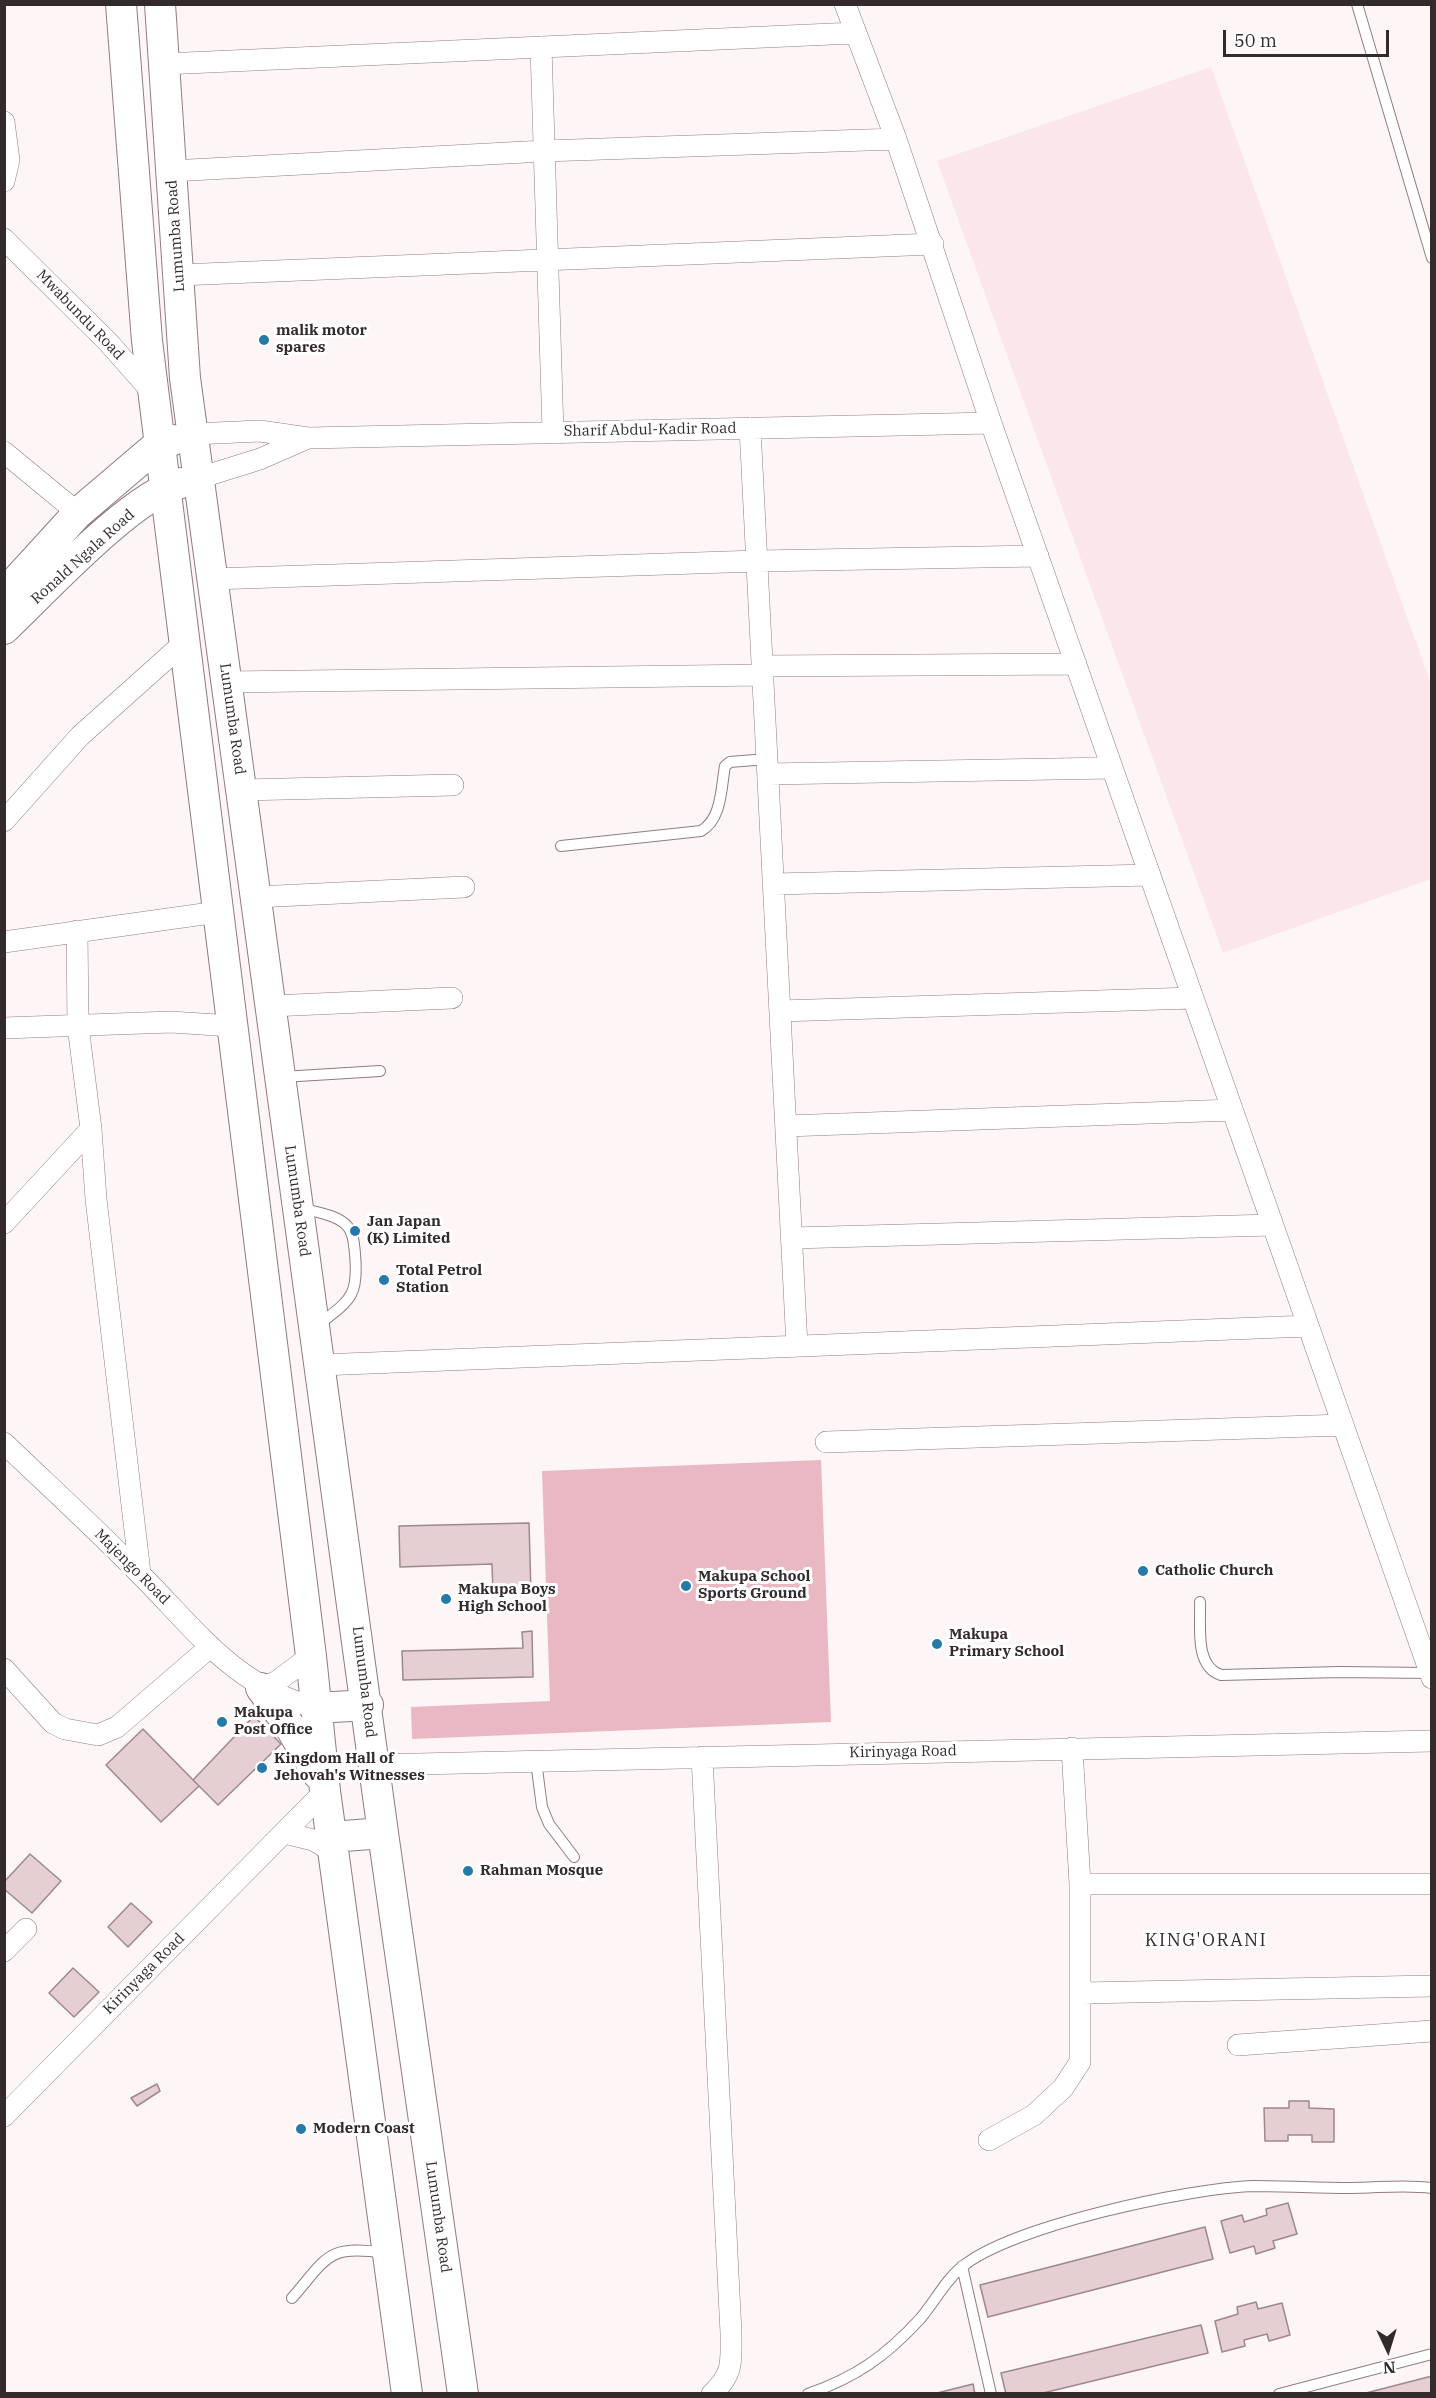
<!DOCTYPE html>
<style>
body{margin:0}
#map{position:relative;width:1436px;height:2398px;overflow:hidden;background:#fef5f6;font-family:"IBM Plex Serif",serif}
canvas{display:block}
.frame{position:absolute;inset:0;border:6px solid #332a2c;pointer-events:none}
.north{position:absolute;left:1358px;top:2320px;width:60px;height:60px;-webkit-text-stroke:4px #fff;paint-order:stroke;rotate:176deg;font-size:16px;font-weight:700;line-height:24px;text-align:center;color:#332a2c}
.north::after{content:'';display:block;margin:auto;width:21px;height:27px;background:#332a2c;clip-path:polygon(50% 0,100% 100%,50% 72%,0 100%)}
.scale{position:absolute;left:1223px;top:30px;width:166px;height:27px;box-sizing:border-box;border:3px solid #332a2c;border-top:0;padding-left:8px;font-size:18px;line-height:21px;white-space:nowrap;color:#332a2c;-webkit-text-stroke:4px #fff;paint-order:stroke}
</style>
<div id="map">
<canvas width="1436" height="2398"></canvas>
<div class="frame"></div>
<div class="north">N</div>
<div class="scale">50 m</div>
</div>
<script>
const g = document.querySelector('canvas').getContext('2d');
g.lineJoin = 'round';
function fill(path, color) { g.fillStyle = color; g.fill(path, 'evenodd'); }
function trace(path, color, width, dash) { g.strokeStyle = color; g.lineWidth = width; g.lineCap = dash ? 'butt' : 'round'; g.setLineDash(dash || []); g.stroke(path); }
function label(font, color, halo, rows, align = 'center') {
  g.font = font + ' "IBM Plex Serif",serif'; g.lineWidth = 6; g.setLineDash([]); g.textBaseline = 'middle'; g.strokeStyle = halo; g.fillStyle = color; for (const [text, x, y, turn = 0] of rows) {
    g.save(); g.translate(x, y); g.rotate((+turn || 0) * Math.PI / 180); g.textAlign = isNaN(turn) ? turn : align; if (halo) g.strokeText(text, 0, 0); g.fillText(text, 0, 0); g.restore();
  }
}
fill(new Path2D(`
 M1211,67L1432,687L1431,879L1223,953L937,161Z`), '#fbe7eb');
fill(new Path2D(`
 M821,1460L831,1722L412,1739L411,1707L550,1701L542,1471Z`), '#e9b8c2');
const building = new Path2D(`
 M529,1523L531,1594L493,1595L492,1564L400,1567L399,1526Z
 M532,1631L533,1677L403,1680L402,1651L523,1648L522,1632Z
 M254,1716L281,1744L218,1805L193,1780Z
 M143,1729L199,1786L161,1822L106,1765Z
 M30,1854L61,1881L32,1913L4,1889V1882Z
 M131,1903L152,1922L128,1947L108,1927Z
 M73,1968L99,1992L74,2017L49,1993Z
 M157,2084L160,2091L137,2106L131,2098Z
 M1289,2101H1309V2108L1334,2109V2142H1312V2135H1288V2141H1265L1264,2108H1289Z
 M1288,2203L1297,2234L1273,2241L1275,2248L1256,2254L1254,2246L1230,2253L1221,2221L1242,2215L1244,2222L1267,2215L1266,2209Z
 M1205,2227L1213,2259L988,2317L980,2285Z
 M1256,2302L1258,2309L1282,2303L1290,2335L1269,2341L1267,2334L1244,2340L1245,2346L1222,2352L1215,2321L1238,2314L1237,2307Z
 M1201,2325L1208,2353L1039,2394H1006L1001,2373Z
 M1432,2376V2394H1362Z
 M973,2384L975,2394H933Z`);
fill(building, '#e6cfd3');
trace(building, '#9d888c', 1.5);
const lane = new Path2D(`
 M1357,4L1432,258
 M561,846L701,831C722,819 721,788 725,766L730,762L767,759
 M282,1077L380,1071
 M301,1208C315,1212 339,1215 348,1227C354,1234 354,1245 355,1254C359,1297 350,1300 318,1325
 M1200,1602C1201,1626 1194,1666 1221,1675L1340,1672L1430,1673
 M536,1761L542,1807L549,1824L574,1857
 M962,2266L991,2394
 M292,2298C327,2258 327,2244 384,2253
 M808,2394C856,2377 885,2357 920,2319C934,2303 946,2279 963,2266C1013,2226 1188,2188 1254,2186C1286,2186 1318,2188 1350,2188C1377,2188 1404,2184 1432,2188
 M1279,2394L1432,2354`);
const street = new Path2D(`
 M845,4L896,139L991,423L1432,1678
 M541,47L553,432
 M164,64L854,33
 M4,122L9,160L4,181
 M171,171L544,151L896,139
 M4,239L108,342L153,393
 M179,275L933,244
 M750,428L797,1346
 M193,434L260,431L308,438L991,423
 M4,452L78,513
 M199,478L260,459L308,438
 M212,579L757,561L1038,556
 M762,666L1076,664
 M227,682L763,675
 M768,774L1112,768
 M242,790L453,785
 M4,821L80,736L185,642
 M774,884L1150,875
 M256,897L464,887
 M77,931L78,1026L91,1129L96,1199L140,1573
 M4,942L218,912
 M271,1006L452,998
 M780,1011L1193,998
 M4,1028L171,1022L232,1026
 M786,1126L1232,1110
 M4,1223L91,1129
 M792,1238L1272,1225
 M320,1365L1308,1326
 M826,1442L1343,1425
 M4,1443C50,1487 96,1529 140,1574C197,1631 234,1686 316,1708
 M4,1669L53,1723L65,1729L98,1735L117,1727L210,1647
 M261,1688L276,1682L311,1656
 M702,1757L731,2333C731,2362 734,2373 712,2394
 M374,1765L1432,1741
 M285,1833L313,1840L332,1851
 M1080,1884H1432
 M4,1951L26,1929
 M1082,1993L1432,1986
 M1238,2045L1432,2031
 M4,2116L325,1791
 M989,2140L1034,2115L1063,2088L1080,2062V1884L1072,1748`);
const secondary = new Path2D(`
 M121,4L147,341L311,1656L325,1791L407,2394
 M160,4L185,378L383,1833L463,2394
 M4,594L78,513L159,444L173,440
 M4,629C44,591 132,495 181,483
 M261,1688L289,1725L318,1774
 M316,1708L368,1705
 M331,1837L383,1833`);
trace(lane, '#917c80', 12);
trace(street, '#917c80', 22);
trace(secondary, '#917c80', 32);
trace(lane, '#fff', 10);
trace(street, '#fff', 21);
trace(secondary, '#fff', 30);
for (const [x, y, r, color] of [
 [264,340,6,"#257aaa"],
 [355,1231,6,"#257aaa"],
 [384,1280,6,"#257aaa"],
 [1143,1571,6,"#257aaa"],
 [686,1586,6,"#257aaa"],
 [446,1599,6,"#257aaa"],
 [937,1644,6,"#257aaa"],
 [222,1722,6,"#257aaa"],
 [262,1768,6,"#257aaa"],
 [468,1871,6,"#257aaa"],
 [301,2129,6,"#257aaa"]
]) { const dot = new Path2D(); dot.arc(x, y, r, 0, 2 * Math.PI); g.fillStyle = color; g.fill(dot); trace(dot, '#fff', 2); }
label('15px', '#332a2c', '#fff', [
 ["Lumumba Road",176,236,-94],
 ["Mwabundu Road",80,315,46],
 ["Sharif Abdul-Kadir Road",650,430,-1],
 ["Ronald Ngala Road",83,557,-42],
 ["Lumumba Road",232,719,82],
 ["Lumumba Road",297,1201,82],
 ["Majengo Road",132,1567,45],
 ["Lumumba Road",364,1682,83],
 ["Kirinyaga Road",903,1752,-1],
 ["Kirinyaga Road",144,1974,-45],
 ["Lumumba Road",438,2217,82]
]);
label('bold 15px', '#332a2c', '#fff', [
 ["malik motor",276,331],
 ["spares",276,348],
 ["Jan Japan",367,1222],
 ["(K) Limited",367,1239],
 ["Total Petrol",396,1271],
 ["Station",396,1288],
 ["Catholic Church",1155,1571],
 ["Makupa School",698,1577],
 ["Sports Ground",698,1594],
 ["Makupa Boys",458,1590],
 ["High School",458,1607],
 ["Makupa",949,1635],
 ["Primary School",949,1652],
 ["Makupa",234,1713],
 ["Post Office",234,1730],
 ["Kingdom Hall of",274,1759],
 ["Jehovah's Witnesses",274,1776],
 ["Rahman Mosque",480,1871],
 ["Modern Coast",313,2129]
], 'left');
g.letterSpacing = '1.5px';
label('18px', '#332a2c', '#fff', [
 ["KING'ORANI",1206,1941]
]);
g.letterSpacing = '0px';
</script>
